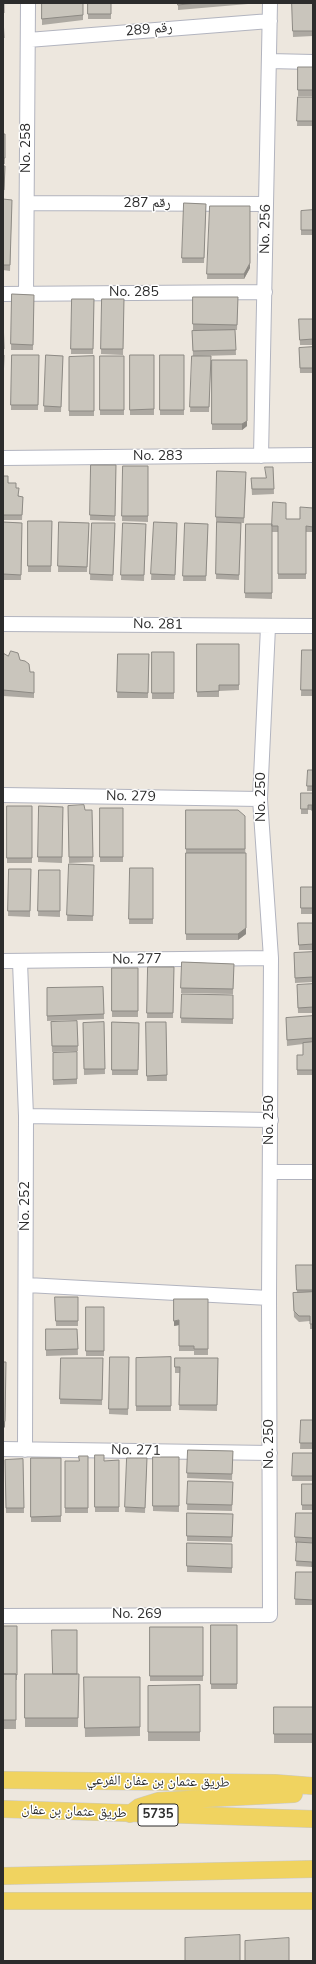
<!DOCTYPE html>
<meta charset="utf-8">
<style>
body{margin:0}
#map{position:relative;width:316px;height:1964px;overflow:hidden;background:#ede7de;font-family:"Nunito Sans",sans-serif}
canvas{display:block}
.frame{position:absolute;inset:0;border:4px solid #2c2c2c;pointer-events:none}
</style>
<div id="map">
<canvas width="316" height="1964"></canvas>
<div class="frame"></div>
</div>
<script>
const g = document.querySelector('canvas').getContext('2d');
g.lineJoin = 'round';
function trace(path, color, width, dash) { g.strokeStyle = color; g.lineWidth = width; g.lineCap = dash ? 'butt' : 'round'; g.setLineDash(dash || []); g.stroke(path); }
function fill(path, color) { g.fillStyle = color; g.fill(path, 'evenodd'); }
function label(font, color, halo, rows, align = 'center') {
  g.font = font + ' "Nunito Sans","Noto Naskh Arabic",sans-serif'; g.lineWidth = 3; g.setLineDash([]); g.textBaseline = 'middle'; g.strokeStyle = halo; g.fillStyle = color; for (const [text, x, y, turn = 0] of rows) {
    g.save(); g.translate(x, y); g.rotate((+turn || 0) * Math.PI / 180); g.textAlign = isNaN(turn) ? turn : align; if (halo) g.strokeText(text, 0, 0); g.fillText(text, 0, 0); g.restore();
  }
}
const minor = new Path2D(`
 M28,40L270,21
 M269,61L313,62
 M27,203L266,204
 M3,294L265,292
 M26,294L28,3
 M261,456L270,3
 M3,458L313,455
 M3,624L313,626
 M3,795L260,799
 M3,961L271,958
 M20,962L26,1116L25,1450
 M26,1116L271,1120
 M270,1172H313
 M27,1285L269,1298
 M3,1449L270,1453
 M3,1616L270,1615L269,1298L271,958L260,799L268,627`);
const major = new Path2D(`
 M3,1780L275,1783L313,1786
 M3,1809L313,1819
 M130,1814L139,1807L158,1801L294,1794
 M3,1876L313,1869
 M3,1901H313`);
trace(minor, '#b2b4bf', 16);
trace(major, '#c8c8c8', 18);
trace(minor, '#fff', 14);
trace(major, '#f0d360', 17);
fill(new Path2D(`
 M3,3L4,13V19H3L4,43H3Z
 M42,3H83V20L42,25Z
 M88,3H111V19H88Z
 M178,3H248V4L178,10Z
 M292,3H313V36L293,37Z
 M298,67H313V96H298Z
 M298,97H313V126H297Z
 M3,134H5V164H3Z
 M3,166H5L4,196H3Z
 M3,199L12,200L10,271L3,270Z
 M184,203L206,204L204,263H182Z
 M210,206L250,268L244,279H207Z
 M313,210V235H301V211Z
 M12,294L34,295L33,350H11Z
 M193,297H238L237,330H235L236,355L201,356H211L209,412H190L193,356L192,331L233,330H193Z
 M72,299H94L93,354H71Z
 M102,299H124L123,355L101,354Z
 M299,319H313V345H300Z
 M313,347V373H300L299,348Z
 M12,355H39L38,410H11Z
 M46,355L63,356L61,412H44Z
 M130,355H154V415H130Z
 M160,355H184V415H160Z
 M94,356V416H69V357Z
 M100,356H124V415H100Z
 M212,360H247V426L242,430H212Z
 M91,465H116L115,521L90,520Z
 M123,466H148V522L122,521Z
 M273,467L274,494L252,495L251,478H266Z
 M3,476L19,496L23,497L22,520H3Z
 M246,477L244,523H241L239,580L216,579L217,522H216V517Z
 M273,502L286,519H300L313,508V532H306V579H278V532H272Z
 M28,521H52L51,572H28Z
 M3,522L22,523L21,580H3Z
 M59,522L89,523L87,572H58Z
 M154,522L177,523L175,580H151Z
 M92,523H115L113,581L90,580Z
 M123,523L146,524L144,581L121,580Z
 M185,523L208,524L206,581H183Z
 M246,524H272V599L245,598Z
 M197,644H239V690L219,691V697H197Z
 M302,650H313V696H301Z
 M152,652H174V699H152Z
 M3,653L8,656L20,660L30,672H34V698L3,696Z
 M118,654H149L148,698H117Z
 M308,770H313V791H307Z
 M301,793H313V816H312V810H308V814H301Z
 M7,806H32V863H7Z
 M39,806L63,807L62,863L38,862Z
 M68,806L85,810H92L93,862L69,863Z
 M100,808H123V862H100Z
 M245,816L246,934L238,940H186V849Z
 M69,864L94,865L93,921H67Z
 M130,868H153V924H129Z
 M9,869H31L30,917L8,916Z
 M39,870H60V917L38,916Z
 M301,887H313V914H301Z
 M298,923H313V950H299Z
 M313,952V982L295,983L294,953Z
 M182,962L234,964L233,994L181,993Z
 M148,967H174L173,1018H147Z
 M112,968H138V1017H112Z
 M313,984V1013H298L297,985Z
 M103,987L104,1019L47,1021V988Z
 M182,994L233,995V1024L181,1023Z
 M313,1016V1075H297V1055H303V1044L287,1046L286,1018Z
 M77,1021L78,1051L52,1052L51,1022Z
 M104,1022L105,1074L84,1075L83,1023Z
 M112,1022L139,1023L138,1075H112Z
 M146,1022H166L167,1081H147Z
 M77,1052V1084L53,1085V1053Z
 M296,1265H313V1329H310V1321L299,1322L294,1317L293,1293H297Z
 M55,1297H78V1326H56Z
 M208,1299V1355H194V1351H179V1325L174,1326Z
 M86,1307H104V1356H86Z
 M46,1329H77L78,1355L46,1356Z
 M110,1357H129L128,1415L109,1414Z
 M171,1357V1411H136V1358Z
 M61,1358H103L102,1405L60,1404Z
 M175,1358H218L217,1411L179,1410L180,1373H175Z
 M301,1420H313V1449H300Z
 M188,1450L233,1451L232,1480L187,1478Z
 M293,1453H313V1481H292Z
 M95,1455L104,1461L119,1460V1512H95Z
 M88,1456V1513H65V1461H79Z
 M153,1457H179V1512L153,1511Z
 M31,1458H61V1522H31Z
 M127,1458H147L145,1513L125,1512Z
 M23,1459L24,1513H6L5,1460Z
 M188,1481L233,1482L232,1511L187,1510Z
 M302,1484H313V1510H302Z
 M187,1513L233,1514L232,1542L187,1541Z
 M296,1513H313V1605H295L296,1572H312V1567L296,1566L297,1543H295Z
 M187,1543L232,1544V1573L187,1572Z
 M211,1625H237V1689H211Z
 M3,1626H17V1680H16V1729H3Z
 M150,1627H203V1681H150Z
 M25,1674H79L78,1727H25Z
 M84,1677H140V1736L85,1737Z
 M200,1685V1741H148V1686Z
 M274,1707H313V1743H274Z`), '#ada9a2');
fill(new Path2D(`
 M250,263V268L244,279V274Z
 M247,421V426L242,430V424Z
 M246,853V934L238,940V934Z
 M179,1320V1325L174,1326V1321Z
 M6,1362L5,1427L3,1429V1424Z`), '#8d8a84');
const building = new Path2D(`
 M3,3H4V13H3Z
 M42,3H83V15L42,19Z
 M88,3H111V14H88Z
 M178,3H197L178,5Z
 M292,3H313V31H293Z
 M3,16L4,38H3Z
 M298,67H313V90H298Z
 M298,97H313V121H297Z
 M3,134H5V158H3Z
 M3,166H5L4,190H3Z
 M3,199L12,200L10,265H3Z
 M184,203L206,204L204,258H182Z
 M210,206H250V263L244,274H207Z
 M313,210V230H301V211Z
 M12,294L34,295L33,345L11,344Z
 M193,297H238L237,325L193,324Z
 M72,299H94L93,349H71Z
 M102,299H124L123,349H101Z
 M3,316L4,349H3Z
 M299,319H313V339L300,340Z
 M235,330L236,350L193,351L192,331Z
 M313,347V368H300L299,348Z
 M3,355H4L3,382Z
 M12,355H39L38,405H11Z
 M46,355L63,356L61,407L44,406Z
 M130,355H154V409L130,410Z
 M160,355H184V410H160Z
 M94,356V411H69V357Z
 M100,356H124V410H100Z
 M192,356H211L209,407H190Z
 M212,360H247V421L242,424H212Z
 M91,465H116L115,516L90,515Z
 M123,466H148V516H122Z
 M265,467H273L274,489H252L251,478H266Z
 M217,471L246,472L244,518L216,517Z
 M3,476H8V483H16V488H19L18,496L23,497L22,515H3Z
 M273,502L286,503V519H300V507L313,508V527L306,526V574H278V526H272Z
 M28,521H52L51,566H28Z
 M3,522L22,523L21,575L3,574Z
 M59,522L89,523L87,567L58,566Z
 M154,522L177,523L175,575L151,574Z
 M217,522L241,523L239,575L216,574Z
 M92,523H115L113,575L90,574Z
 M123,523L146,524L144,575H121Z
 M185,523L208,524L206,576H183Z
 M246,524H272V593H245Z
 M197,644H239V685H219V691L197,692Z
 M302,650H313V690H301Z
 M11,651L18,653L20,660L25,661L29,664L30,672H34V693L3,690V653L8,656Z
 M152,652H174V693H152Z
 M118,654H149L148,693L117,692Z
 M308,770H313V786H307Z
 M301,793H313V811H312V805H308V809H301Z
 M84,805L85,810H92L93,857H69L68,806Z
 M7,806H32V858H7Z
 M39,806L63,807L62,857H38Z
 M100,808H123V857H100Z
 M186,810H238L245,816V849H186Z
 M186,853H246V928L238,934H186Z
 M69,864L94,865L93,916L67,915Z
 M130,868H153V919H129Z
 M9,869H31L30,911H8Z
 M39,870H60V911H38Z
 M301,887H313V908H301Z
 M298,923H313V944L299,945Z
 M313,952V977L295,978L294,953Z
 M182,962L234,964L233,989L181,988Z
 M148,967H174L173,1013H147Z
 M112,968H138V1011H112Z
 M313,984V1007L298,1008L297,985Z
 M103,987L104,1014L47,1016V988Z
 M182,994L233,995V1019L181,1018Z
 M313,1016V1038L287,1040L286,1018Z
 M77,1021L78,1046H52L51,1022Z
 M104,1022L105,1069H84L83,1023Z
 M112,1022L139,1023L138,1070H112Z
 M146,1022H166L167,1075L147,1076Z
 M313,1042V1070H297V1055H303V1043Z
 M77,1052V1079L53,1080V1053Z
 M296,1265H313V1290H297Z
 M313,1292V1324H310V1316H299L294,1311L293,1293Z
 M55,1297H78V1321H56Z
 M174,1299H208V1349H194V1346H179V1320L174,1321Z
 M86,1307H104V1351H86Z
 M46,1329H77L78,1349L46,1350Z
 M110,1357H129L128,1409H109Z
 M171,1357V1406H136V1358Z
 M61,1358H103L102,1400L60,1399Z
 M175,1358H218L217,1405H179L180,1367H175Z
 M3,1362H6L5,1421L3,1424Z
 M301,1420H313V1443H300Z
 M188,1450L233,1451L232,1474L187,1473Z
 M293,1453H313V1476H292Z
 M95,1455H104V1461L119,1460V1507H95Z
 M79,1456H88V1508H65V1461H79Z
 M153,1457H179V1506H153Z
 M31,1458H61V1516L31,1517Z
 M127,1458H147L145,1508L125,1507Z
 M23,1459L24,1508H6L5,1460Z
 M188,1481L233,1482L232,1505L187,1504Z
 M302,1484H313V1505H302Z
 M187,1513L233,1514L232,1537L187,1536Z
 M296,1513H313V1538L295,1537Z
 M297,1542L313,1543V1567H312V1562L296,1561Z
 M187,1543L232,1544V1568L187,1566Z
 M296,1572H313V1600L295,1599Z
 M211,1625H237V1684H211Z
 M3,1626H17V1675H16V1674H3Z
 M150,1627H203V1676H150Z
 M52,1630H77V1674H53Z
 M3,1674H16V1720H3Z
 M25,1674H79L78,1718H25Z
 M84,1677H140V1727L85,1728Z
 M200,1685V1732H148V1686Z
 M274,1707H313V1734H274Z
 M240,1935V1961H185V1938Z
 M289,1938V1961H245V1941Z`);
fill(building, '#c9c5bc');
trace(building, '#8d8a84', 1);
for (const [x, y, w] of [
 [158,1815,40]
]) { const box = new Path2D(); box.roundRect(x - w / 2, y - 11, w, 22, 3); g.fillStyle = '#fff'; g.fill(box); trace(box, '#2c2c2c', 1); }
label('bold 13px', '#2c2c2c', null, [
 ["5735",158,1815]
]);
label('14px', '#2c2c2c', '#fff', [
 ["رقم 289",149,30,-5],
 ["No. 258",27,148,-90],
 ["رقم 287",147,204],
 ["No. 256",266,229,-89],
 ["No. 285",134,293],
 ["No. 283",158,457],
 ["No. 281",158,625,1],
 ["No. 279",131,797,1],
 ["No. 250",262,797,-90],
 ["No. 277",137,960,-1],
 ["No. 250",270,1120,-90],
 ["No. 252",26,1206,-90],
 ["No. 250",270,1444,-90],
 ["No. 271",136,1451,1],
 ["No. 269",137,1615],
 ["طريق عثمان بن عفان الفرعي",158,1782,1],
 ["طريق عثمان بن عفان",74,1812,2]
]);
</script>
